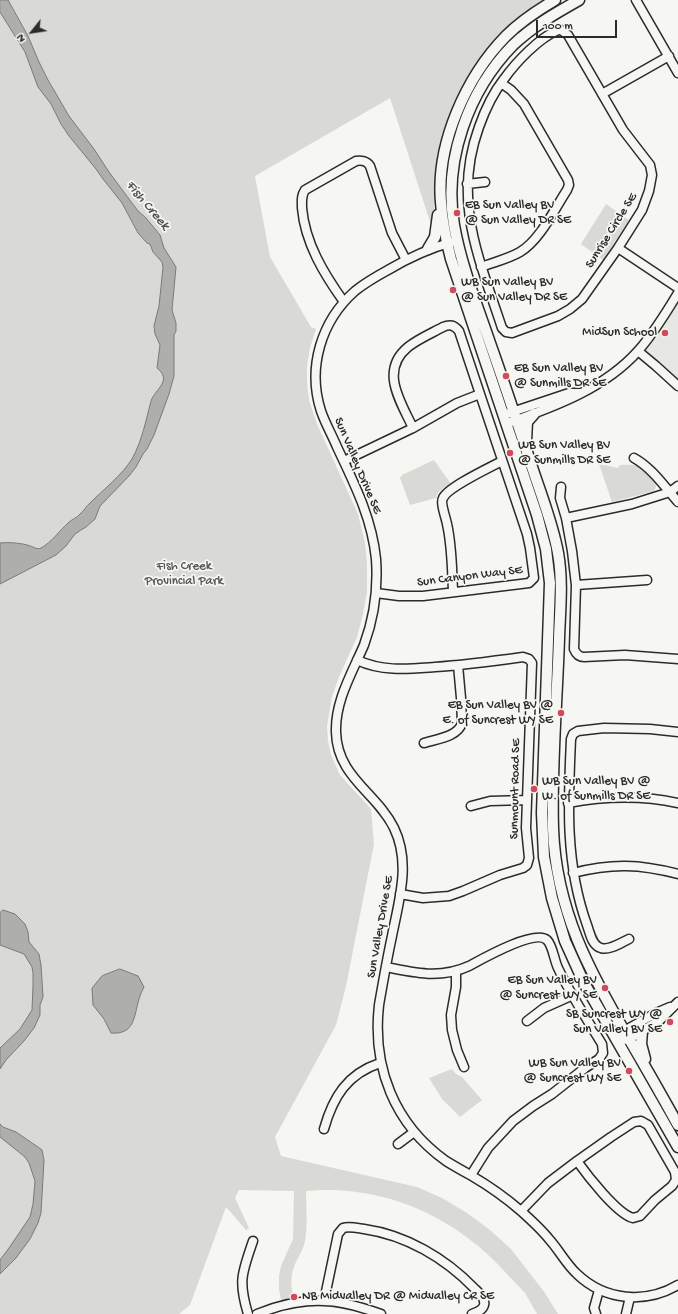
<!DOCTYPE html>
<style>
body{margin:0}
#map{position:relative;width:678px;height:1314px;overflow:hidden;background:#f6f6f2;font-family:"Gochi Hand",sans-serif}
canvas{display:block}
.north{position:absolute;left:12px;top:12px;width:40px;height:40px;-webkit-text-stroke:3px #f6f6f2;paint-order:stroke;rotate:240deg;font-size:11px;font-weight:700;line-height:16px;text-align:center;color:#2b2b2b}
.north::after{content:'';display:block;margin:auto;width:14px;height:18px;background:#2b2b2b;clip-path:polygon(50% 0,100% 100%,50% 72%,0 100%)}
.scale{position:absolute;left:536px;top:20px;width:81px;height:18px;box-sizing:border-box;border:2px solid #2b2b2b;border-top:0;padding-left:5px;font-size:12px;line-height:14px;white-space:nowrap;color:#2b2b2b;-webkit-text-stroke:3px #f6f6f2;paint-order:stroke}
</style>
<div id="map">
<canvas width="678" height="1314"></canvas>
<div class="north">N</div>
<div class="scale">100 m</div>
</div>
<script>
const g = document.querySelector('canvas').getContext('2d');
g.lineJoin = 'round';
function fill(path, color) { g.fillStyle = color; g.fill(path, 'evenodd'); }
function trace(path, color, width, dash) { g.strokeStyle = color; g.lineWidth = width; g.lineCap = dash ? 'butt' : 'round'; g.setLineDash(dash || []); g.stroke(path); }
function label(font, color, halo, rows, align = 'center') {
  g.font = font + ' "Gochi Hand",sans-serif'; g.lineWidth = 3.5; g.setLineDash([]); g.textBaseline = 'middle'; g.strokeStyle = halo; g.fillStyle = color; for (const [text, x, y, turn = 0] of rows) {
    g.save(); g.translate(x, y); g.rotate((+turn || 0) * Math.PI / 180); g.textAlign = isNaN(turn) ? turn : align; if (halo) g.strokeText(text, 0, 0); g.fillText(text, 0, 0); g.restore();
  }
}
fill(new Path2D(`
 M678,293V386L638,351Z`), '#e7e7e3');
fill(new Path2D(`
 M0,0H543L541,3C525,17 505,31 490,46C442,99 437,164 433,231L390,98L255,176L270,257L311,327L316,329L310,348L307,366V383L309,400L317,424L358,514L365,543L367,564V592L363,614L357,637L339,677L332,697L327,726L328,741L331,755L340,775L371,809L374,844L346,986L336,1025L275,1137L281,1156L417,1187L442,1198L467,1213L490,1230L511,1249L545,1293L558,1314H537C533,1307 529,1300 525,1293C519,1286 512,1280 506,1273C455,1216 383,1184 306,1191C306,1207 308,1225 305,1241C303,1251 297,1258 294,1267C290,1277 291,1288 294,1298L281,1300L279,1289V1276L281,1266L293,1239L294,1191L239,1190L235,1198L249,1228L246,1230L226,1207L190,1305L179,1314H0Z
 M606,204L629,220L603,260L581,244Z
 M434,460L451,484C444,488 438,490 436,498L410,505L400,478L402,475Z
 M599,464L618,468L620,465C627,465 633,464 640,467C648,470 661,483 654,491L612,502Z
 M452,1069L456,1074L462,1077L482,1100L460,1117L442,1099L429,1078Z`), '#d9d9d5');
const water = new Path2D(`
 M0,0H8L28,36L39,62L48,80L69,116L94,149L109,172L129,199L138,211L146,218L160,235L164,248L176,267L172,310L176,323V331L174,335V376L169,394L154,435L147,449L143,454L136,467L129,476L100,506L95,519L86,527L81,530L75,534L66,546L56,555L0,584V543C8,542 23,543 30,546C34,547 37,550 41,548C52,542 59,531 68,523C72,519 77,518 80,514C84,511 86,506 90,503C102,491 123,474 132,459C142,441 146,420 151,401C155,389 173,381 157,368L160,345L155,334L154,326L159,306L163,267L162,262L153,252L150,244L147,243L138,233L122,203L103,179L96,169L69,136L61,124L51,104L38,87L25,52L0,12Z
 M3,910L15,914L25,924L28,932L29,942L39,954L41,965L43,997L40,1005V1015L34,1028L24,1041L6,1060L0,1069V1048L20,1029L32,1010L33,986V973L32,967L24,954L0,945V913Z
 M120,969L138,976L144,987C142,991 140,995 139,999C134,1016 135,1035 111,1033L104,1019L93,1005L92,988L102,976Z
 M0,1124L3,1127L16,1132L38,1147L42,1150L44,1160L41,1213L38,1223L30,1239L16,1258L0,1274V1260L9,1248L30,1217L33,1204L35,1181L29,1163L25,1157L0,1137Z`);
fill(water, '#aeaeab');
trace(water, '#7a7a78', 1);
const minor = new Path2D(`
 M636,0L678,73
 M558,30H561L568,35L623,130L650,165L652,175L649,191L642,210L618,248L582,299L570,309L558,316L512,333L506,332L502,328C479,258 452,201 479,127C485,110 493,93 504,79C516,62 539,38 558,30Z
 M602,94L669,56
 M467,184L485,182
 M452,242C427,249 410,257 388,270C377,276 365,283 355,291C321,321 307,368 321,411C325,423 332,435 337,447C354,483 372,518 376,559C378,587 374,618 364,645C352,673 335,701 336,732C337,777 377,793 394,828C411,863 399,900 392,936C387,959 383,982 379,1005C372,1067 394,1124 446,1161C454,1166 463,1171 472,1176C489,1186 506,1198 521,1211C531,1220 541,1229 549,1239C559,1250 566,1264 577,1274C605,1301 646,1304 678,1285
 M618,248L678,288
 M481,267C494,262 508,259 520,252C540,240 554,210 567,190L569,185L568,180L524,104L511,90L501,83
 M344,302C324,274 305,243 302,208C302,201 301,196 305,190L356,161C361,160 367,161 370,166L392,233L406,260
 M638,351L656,366L678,386
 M503,415L569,393H580
 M511,422C556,406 605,388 638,351C653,334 666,313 678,293
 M413,428C401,402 379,371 408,347C418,339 432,333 443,327C450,324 454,325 459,331L480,394
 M634,458C652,468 664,486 678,502
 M344,461L413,428L457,403L480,394L527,534L530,548L534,578L529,583L423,596H399L376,593
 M678,486L670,492L632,504L566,518L572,551L576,585L574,649C576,654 579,657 584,657L625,655L678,659
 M561,487L560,498L566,518
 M576,585L647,580
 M453,591C452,569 452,546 447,524C446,518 440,503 443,498C448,487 491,467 502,461
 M357,660C383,672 408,669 435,667C465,665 494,661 523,657L529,659L532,663L526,828L529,858L527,865L523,868L500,875L463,891L449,896L423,898L400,894
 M424,743C436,739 458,737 462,723L461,698L458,665
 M568,803C605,796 641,795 678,803
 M471,806L490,801L527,800
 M573,873C612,863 640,864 678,874
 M629,939C622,942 609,951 601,948C592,946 590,933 587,925C565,864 568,803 571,739L573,734L578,731L604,728L650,729L678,732
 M386,967C414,973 441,979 469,966C482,959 535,929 547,940C553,946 554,960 558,968C570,994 587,1019 602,1044L603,1053L599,1059L585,1068L552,1094L533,1106L513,1121L488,1148L471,1175
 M456,971V987L451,1015L452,1030L457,1050L464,1067
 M527,1021L544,1008L573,995
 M622,1035L624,1031L656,1013L670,1007
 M617,1041L629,1039L660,1020L678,1002
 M324,1129C333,1097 347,1074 380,1063
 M398,1144L414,1132
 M521,1211L548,1183L577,1161C587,1175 617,1214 633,1218L640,1216L655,1200L672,1186L676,1180L675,1172L648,1125L641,1121L634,1122L611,1137L577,1161
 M324,1301L338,1234L343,1228C349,1226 357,1228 364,1229C406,1235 445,1258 474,1288C478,1292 486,1298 484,1305C483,1310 477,1312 472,1314
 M248,1314C238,1281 242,1273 253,1241
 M257,1314C277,1306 302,1300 324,1301C342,1301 364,1308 381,1314
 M596,1314L594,1308L599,1290
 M626,1314L630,1297`);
const major = new Path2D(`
 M555,0C538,10 520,22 506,36C466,77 436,144 441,202C442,221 446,240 451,259L537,515L546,549L550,583L542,813L544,857L552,898L565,941L584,983L678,1147
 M579,0C556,13 533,26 513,45C468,91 443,161 454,225C461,265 477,305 490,343C505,385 519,428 533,470C542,497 553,525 558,553C563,581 560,610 559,638C557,702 551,765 553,829C556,910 589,971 629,1039C646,1068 662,1096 678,1125
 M428,249L435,237L438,215
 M526,441L527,422L534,414
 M642,1031L641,1044L645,1059`);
trace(minor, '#2b2b2b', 11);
trace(major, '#2b2b2b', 13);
trace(minor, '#f6f6f2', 8);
trace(major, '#f6f6f2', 10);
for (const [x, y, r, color] of [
 [457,213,4,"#d1495b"],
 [453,290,4,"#d1495b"],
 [665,333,4,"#d1495b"],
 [506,376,4,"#d1495b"],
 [510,453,4,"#d1495b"],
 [561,713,4,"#d1495b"],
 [534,789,4,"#d1495b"],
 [605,988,4,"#d1495b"],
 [670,1022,4,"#d1495b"],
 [629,1071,4,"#d1495b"],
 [294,1297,4,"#d1495b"]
]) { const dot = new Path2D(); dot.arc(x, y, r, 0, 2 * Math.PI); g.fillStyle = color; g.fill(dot); trace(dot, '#f6f6f2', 1.5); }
label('13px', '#2b2b2b', '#f6f6f2', [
 ["EB Sun Valley BV",465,206],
 ["@ Sun Valley DR SE",465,221],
 ["WB Sun Valley BV",461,283],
 ["@ Sun Valley DR SE",461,298],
 ["MidSun School",657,333,"right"],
 ["EB Sun Valley BV",514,369],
 ["@ Sunmills DR SE",514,384],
 ["WB Sun Valley BV",518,446],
 ["@ Sunmills DR SE",518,461],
 ["EB Sun Valley BV @",553,706,"right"],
 ["E. of Suncrest WY SE",553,721,"right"],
 ["WB Sun Valley BV @",542,782],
 ["W. of Sunmills DR SE",542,797],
 ["EB Sun Valley BV",597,981,"right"],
 ["@ Suncrest WY SE",597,996,"right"],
 ["SB Suncrest WY @",662,1015,"right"],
 ["Sun Valley BV SE",662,1030,"right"],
 ["WB Sun Valley BV",621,1064,"right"],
 ["@ Suncrest WY SE",621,1079,"right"],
 ["NB Midvalley DR @ Midvalley CR SE",302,1297]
], 'left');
label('13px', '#2b2b2b', '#f6f6f2', [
 ["Sunrise Circle SE",612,231,-58],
 ["Sun Valley Drive SE",357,466,67],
 ["Sun Canyon Way SE",470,577,-7],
 ["Sunmount Road SE",516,789,-89],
 ["Sun Valley Drive SE",381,927,-80]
]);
label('13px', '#565656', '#f6f6f2', [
 ["Fish Creek",184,567],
 ["Provincial Park",184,582]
]);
label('italic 14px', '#525251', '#f6f6f2', [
 ["Fish Creek",147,206,50]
]);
</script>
